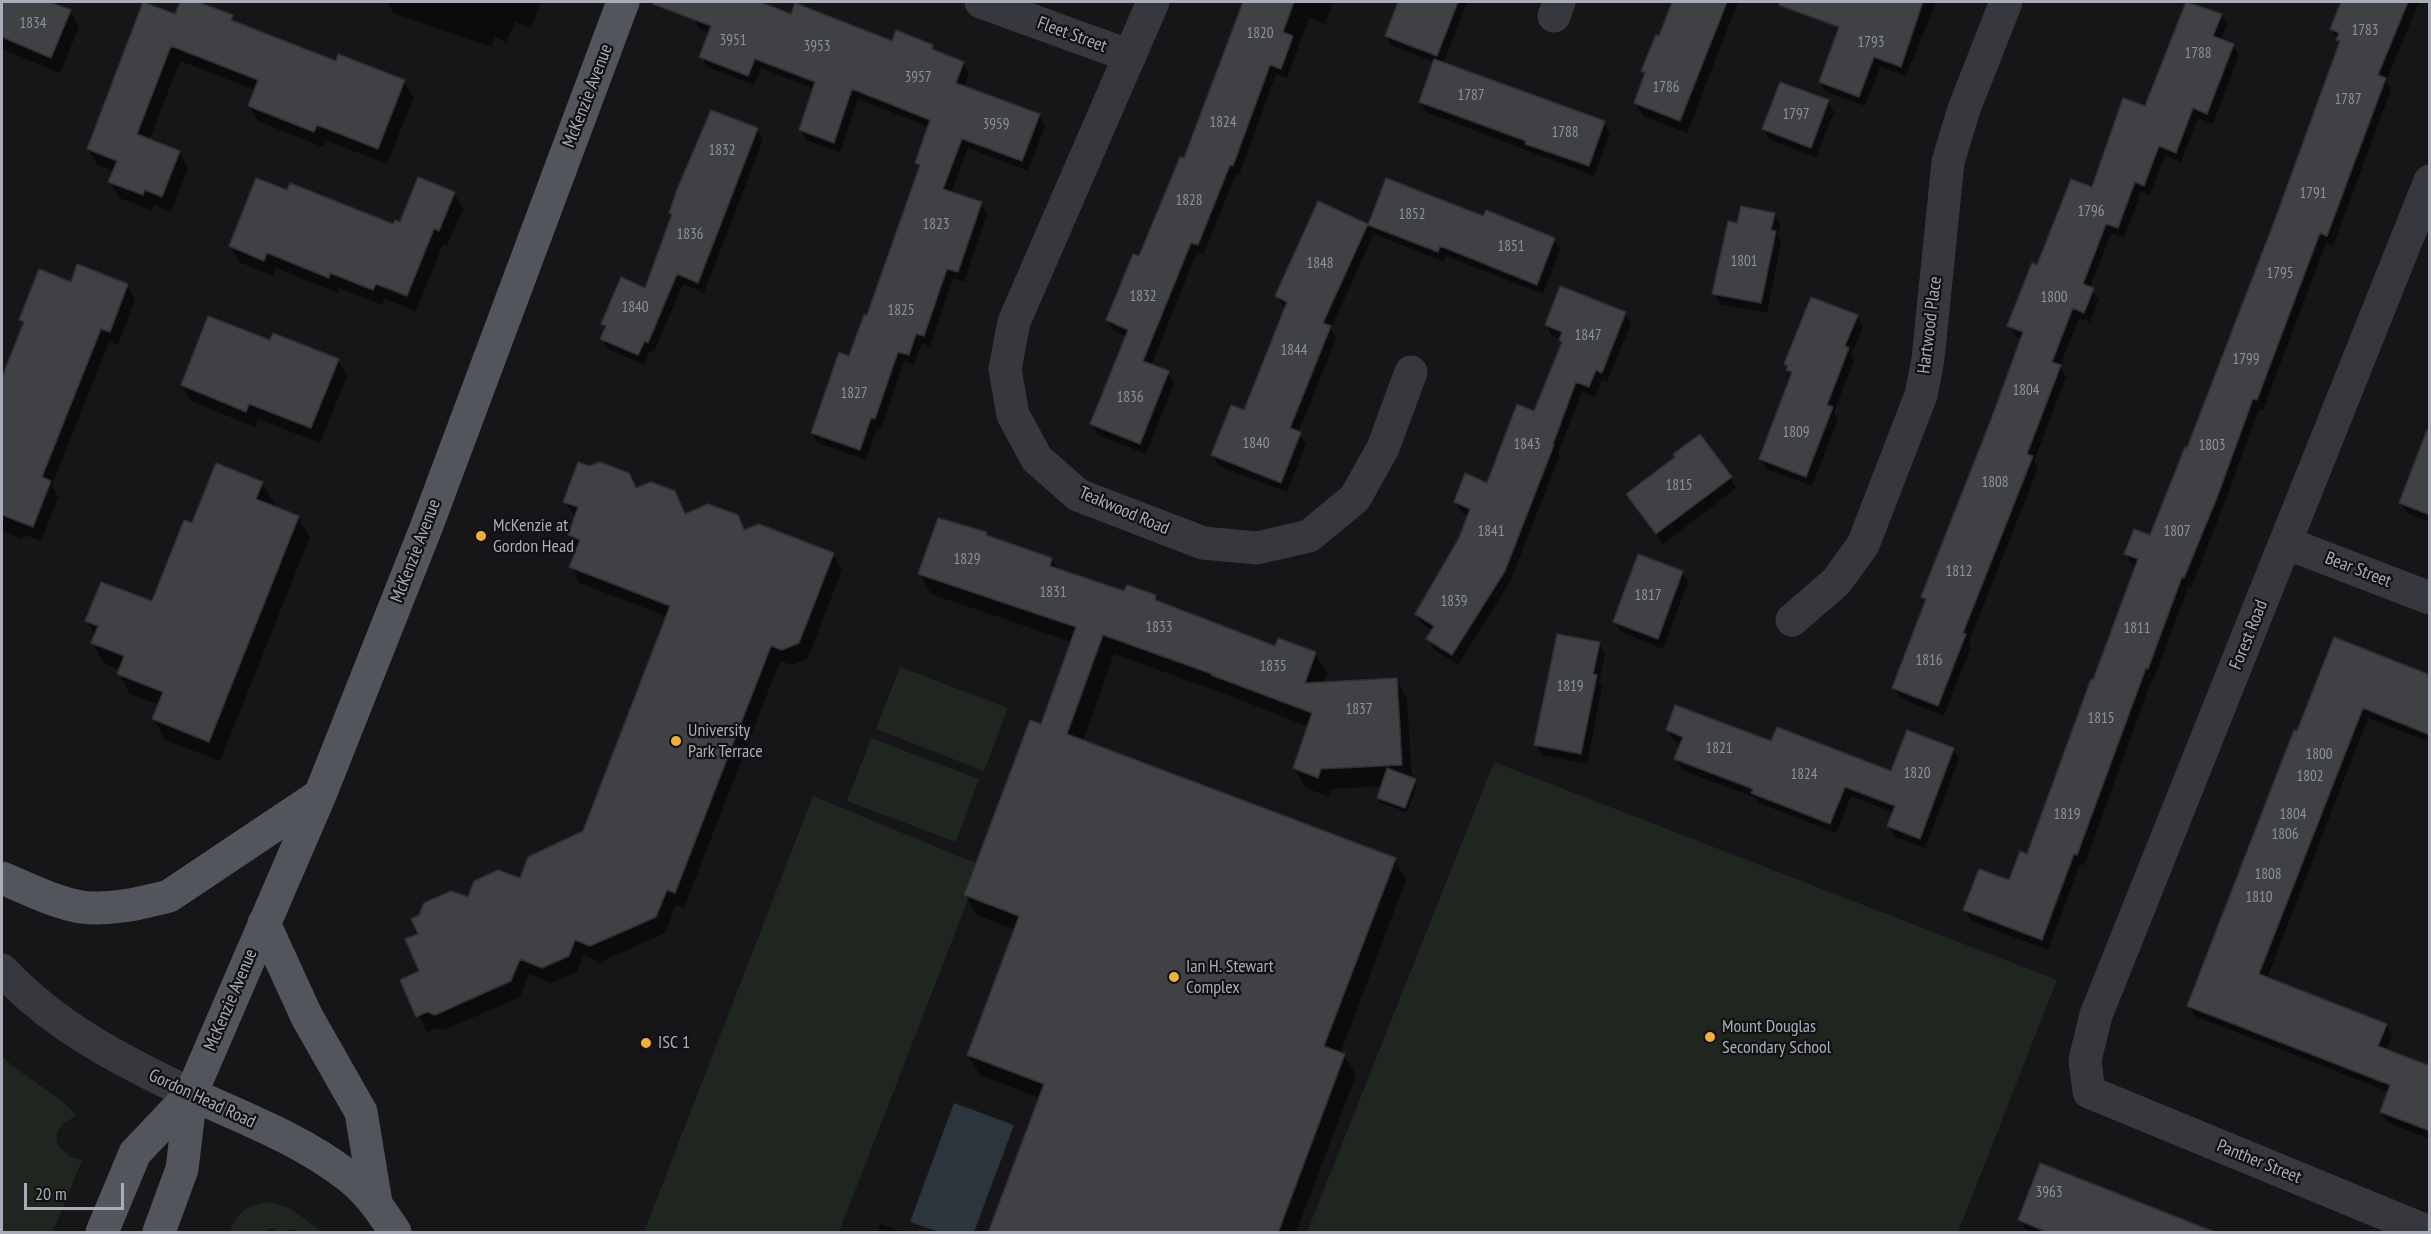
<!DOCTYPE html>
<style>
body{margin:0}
#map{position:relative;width:2431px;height:1234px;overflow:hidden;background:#161618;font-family:"PT Sans Narrow",sans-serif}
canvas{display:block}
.frame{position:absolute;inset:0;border:3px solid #a8adb8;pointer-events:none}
.scale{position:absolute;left:24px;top:1183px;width:100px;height:27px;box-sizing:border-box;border:3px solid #a8adb8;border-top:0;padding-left:8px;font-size:18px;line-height:21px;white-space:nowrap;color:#a8adb8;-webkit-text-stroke:4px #111113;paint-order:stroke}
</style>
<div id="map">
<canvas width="2431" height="1234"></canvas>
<div class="frame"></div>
<div class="scale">20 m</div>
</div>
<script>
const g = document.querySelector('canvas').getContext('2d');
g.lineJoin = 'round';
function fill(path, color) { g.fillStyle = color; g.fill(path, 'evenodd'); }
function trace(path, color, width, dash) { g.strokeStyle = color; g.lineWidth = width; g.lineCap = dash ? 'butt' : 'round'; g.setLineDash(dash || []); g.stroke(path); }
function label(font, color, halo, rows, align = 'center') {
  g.font = font + ' "PT Sans Narrow",sans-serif'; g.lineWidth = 4.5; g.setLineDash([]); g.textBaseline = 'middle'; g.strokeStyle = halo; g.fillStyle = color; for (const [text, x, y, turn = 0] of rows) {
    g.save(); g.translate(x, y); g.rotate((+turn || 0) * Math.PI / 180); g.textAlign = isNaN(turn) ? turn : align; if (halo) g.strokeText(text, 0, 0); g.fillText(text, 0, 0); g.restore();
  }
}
fill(new Path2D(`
 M900,667L1008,708L984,771L876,729Z
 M871,738L979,779L956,842L847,801Z
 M1494,762L2057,980L1958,1232H1307Z
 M813,796L975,863L964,895L969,897L839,1232H644Z
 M2,1057C26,1078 55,1093 77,1115C73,1118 65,1122 61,1126C48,1143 67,1158 82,1160L53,1232H2Z
 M270,1202L290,1208L322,1232H300L292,1229L279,1232L272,1228L263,1232H230C237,1212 248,1204 270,1202Z`), '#1e261f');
fill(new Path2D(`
 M954,1103L1014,1125L974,1232H939L910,1222Z`), '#2c353c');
fill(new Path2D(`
 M2,2H60L59,7L70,11L79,27L60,73L2,49Z
 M182,2H194L232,16L236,24L337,63L404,82L414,97L387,164L325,140L323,147L258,121L249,106L255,90L180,61L149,141L179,152L188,168L171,212L154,205L152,210L119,198L110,182L114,171L97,165L88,149L176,16Z
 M387,2H541L531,28L515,22L506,42L495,37L491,47L393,13Z
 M701,2H756L792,16L892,42L932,46L936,52L963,63L969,73L964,87L1039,115L1045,126L1028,171L968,148L951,193L981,203L987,214L964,282L953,278L930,346L922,343L914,365L904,361L881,429L877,428L866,460L818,443L812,433L868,317L920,169L917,163L929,127L858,99L840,152L806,140L800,129L814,89L761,68L754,85L707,67L701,56L710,33L700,29L694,19Z
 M1244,2H1333L1325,24L1309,18L1287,78L1276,74L1239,175L1236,174L1203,255L1197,252L1151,366L1168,373L1174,383L1146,454L1098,435L1092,424L1127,336L1114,331L1108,320L1185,160Z
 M1400,2H1467L1443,64L1604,123L1610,133L1594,176L1426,112L1420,102L1435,62L1392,46L1386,36Z
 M1673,2H1738L1687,133L1643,116L1635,103L1646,75L1643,71L1660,38Z
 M1873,2H1936L1906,76L1880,67L1865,106L1826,92L1820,81L1868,14Z
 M2188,2L2221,15L2227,25L2221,40L2233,45L2239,55L2213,124L2198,118L2181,162L2165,155L2150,195L2141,192L2124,238L2111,233L2090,288L2099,300L2090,322L2079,318L2060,366L2066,377L2034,461L2038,468L1969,642L1971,646L1944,716L1900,698L1894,688L1926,603L1923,597L1994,418L2022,339L2015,336L2009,325L2038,267L2146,108Z
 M2350,2H2419L2386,81L2391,90L2333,246L2326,243L2263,410L2259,409L2223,507L2191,588L2188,587L2154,679H2152L2084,866L2080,864L2048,950L1971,921L1965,910L2010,882L2028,856L2137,567L2132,565L2126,554L2151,537L2188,450L2239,320L2341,44L2331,29Z
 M1828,102L1834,112L1816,157L1770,140L1764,129Z
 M757,129L763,140L704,293L683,284L654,352L650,351L644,365L608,349L602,339L606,330L602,324L645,290L672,216L671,213Z
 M1387,180L1484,218L1554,239L1560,249L1543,294L1446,256L1444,262L1376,235L1374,233L1331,329L1336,338L1298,433L1306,444L1287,492L1219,466L1213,455L1244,412L1286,308L1283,306L1277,296L1367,225L1369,228Z
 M288,192L394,226L401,224L454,193L463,209L447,246L443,244L416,311L385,299L382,305L339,288L338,293L276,268L273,276L239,262L230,246Z
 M1774,214L1780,225L1778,236L1781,243L1767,313L1720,304L1714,293L1738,224Z
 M71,284L127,285L135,299L118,345L109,342L52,485L58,497L41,541L25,535L22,539L2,531V378L24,325L20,320Z
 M1625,314L1631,324L1607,382L1602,380L1595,397L1582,392L1558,454L1559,457L1510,582L1458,665L1434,650L1428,639L1433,631L1422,624L1416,614L1461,539L1469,516L1462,513L1456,502L1488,485L1535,413L1563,344L1561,339L1552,336L1546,325Z
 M1857,316L1863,327L1851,355L1854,360L1834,412L1838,419L1812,486L1766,469L1760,458L1792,377L1786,364Z
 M270,342L338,360L347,376L320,443L258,419L255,427L191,401L182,385Z
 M2430,428V522L2407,513L2401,503Z
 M1730,478L1736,488L1663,544L1628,494Z
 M262,483L274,503L272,507L298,517L310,537L220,761L165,740L153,719L159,705L130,694L119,673L120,670L104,663L93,643L95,636L87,621L153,603L193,525Z
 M637,490L674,492L686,515L737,517L745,532L833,554L842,570L808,658L792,665L780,661L684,908L676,905L665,933L600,962L583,955L577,972L551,983L529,974L520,997L444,1030L437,1028L427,1032L402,980L421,972L420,935L469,899L520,880L584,832L668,617L580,583L571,567L578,549L569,535L576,518L565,502Z
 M986,534L989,538L1051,559L1058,570L1125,593L1155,597L1159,603L1276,648L1315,654L1327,673L1323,683L1396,679L1407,699L1412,779L1417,785L1407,812L1381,803L1378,798L1383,786L1332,789L1329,797L1306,788L1294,768L1309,727L1223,693L1114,654L1083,741L1395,860L1406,880L1340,1054L1344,1055L1356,1075L1296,1232H990L1040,1098L980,1075L968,1055L1016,930L977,915L965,895L1042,726L1072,642L931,594L920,574Z
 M1682,572L1688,582L1663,649L1621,632L1615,622Z
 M1599,644L1605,654L1599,682L1602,687L1587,764L1542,755L1536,745Z
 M2430,676V742L2368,718L2267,978L2386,1025L2392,1035L2386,1050L2430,1067V1139L2387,1122L2381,1112L2389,1092L2195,1016L2189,1005L2295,732Z
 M1668,730L1772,743L1892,773L1953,749L1959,759L1925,848L1895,837L1889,826L1894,813L1851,796L1836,833L1759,803L1756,798L1682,770L1676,759L1682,744L1674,741Z
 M2041,1165L2212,1232H2031L2026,1230L2020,1220Z
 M881,1224L903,1232H877Z`), '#0007');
const building = new Path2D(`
 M2,2H50L71,10L51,58L2,37Z
 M143,2L175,14L180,2H198L233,15L231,20L336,61L338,54L405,80L378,149L317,125L314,132L248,106L258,80L171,46L137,134L180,151L162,197L145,190L143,195L108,182L117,161L87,149Z
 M653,2H760L791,14L795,3L892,41L896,30L933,45L932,49L964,62L956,83L1040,114L1022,161L962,139L943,189L982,202L958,272L947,269L924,336L916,334L909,355L898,352L875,419L871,418L860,450L811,433L839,352L849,356L864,315H867L920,165L915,163L930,120L852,89L834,143L799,130L815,82L755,59L748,76L699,57L711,26L653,4Z
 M1243,2H1294L1283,32L1293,36L1281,69L1270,65L1233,166L1230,165L1198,245L1191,243L1143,361L1169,371L1140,444L1090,424L1128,330L1106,320L1133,254L1139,256L1180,157L1184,158Z
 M1398,2H1458L1437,56L1385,36Z
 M1672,2H1727L1680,121L1634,103L1645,73L1641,71L1656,35L1659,36Z
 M1780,2H1923L1901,67L1874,57L1859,97L1819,82L1839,27L1779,5Z
 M2186,2L2222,14L2213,36L2234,44L2207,114L2193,108L2176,153L2159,146L2144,186L2135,182L2118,228L2106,224L2083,284L2094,288L2084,313L2073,308L2052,362L2061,365L2027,454L2033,456L1963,633L1966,634L1938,706L1892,688L1926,599L1921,597L1992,417L2023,332L2007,326L2032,263L2037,265L2071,179L2092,187L2123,98L2145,106Z
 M2341,2H2408L2378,75L2386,78L2327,236L2320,233L2257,400L2253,399L2218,495L2184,578L2182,577L2148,669L2146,668L2077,855L2074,854L2042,940L1963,910L1979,869L2009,880L2020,851L2027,854L2091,679L2093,680L2138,559L2124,554L2134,529L2150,535L2185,447L2187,448L2276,217L2340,41L2336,40L2339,33L2330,29Z
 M1434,59L1605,121L1589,166L1525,144L1526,141L1419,102Z
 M1780,82L1829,100L1811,148L1762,129Z
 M711,110L758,128L698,283L677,274L648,343L645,341L638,355L600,339L606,326L601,324L621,277L645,288L672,214L669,213L678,187Z
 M418,177L455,192L439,231L434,229L407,296L376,284L373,290L330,273L329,278L267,253L264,261L229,246L256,178L287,190L290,183L393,224L395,220L400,222Z
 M1386,178L1483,216L1486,210L1555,238L1537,285L1440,246L1438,252L1368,225Z
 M1318,201L1368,224L1323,323L1331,326L1290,428L1301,432L1281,483L1211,455L1231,405L1244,410L1287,302L1275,296Z
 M1741,206L1775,213L1771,230L1776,231L1761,303L1712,294L1728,221L1737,223Z
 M77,264L128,284L110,332L101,329L42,477L51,481L33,527L2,515V377L24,322L19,320L39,269L71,282Z
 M1560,286L1626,312L1602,373L1596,370L1589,387L1576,382L1553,444L1554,445L1505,571L1452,655L1426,639L1434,626L1415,614L1459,538L1470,509L1454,502L1465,473L1487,483L1517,404L1534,411L1562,342L1559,340L1562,332L1545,325Z
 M1811,297L1858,315L1845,346L1849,348L1827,405L1833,407L1806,477L1759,459L1792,372L1786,370L1788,366L1784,364Z
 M208,316L270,340L273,333L339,359L311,428L249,404L246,412L181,385Z
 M2427,430H2430V515L2399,503Z
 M1700,434L1732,477L1656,534L1626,494L1675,457L1673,454Z
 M578,462L589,466L600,462L629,473L636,488L651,482L675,491L685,514L708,504L738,515L744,530L759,524L834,553L799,643L782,650L771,646L675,893L667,890L656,917L590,946L575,940L569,956L542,968L520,959L511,981L435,1015L427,1012L416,1017L400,980L419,971L405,939L418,934L411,919L419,915L424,903L451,891L468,897L474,881L498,870L520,878L528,857L583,831L670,606L569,567L580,540L568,535L578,507L563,502Z
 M216,463L263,482L256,499L299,516L209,742L152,719L163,692L117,674L124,656L91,643L98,626L85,621L101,582L152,601L184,520L192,523Z
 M938,518L987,532L986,535L1052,558L1050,566L1124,591L1127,585L1156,595L1155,600L1275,646L1278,638L1316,652L1305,683L1397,678L1402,765L1321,769L1318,778L1293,768L1312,713L1211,675L1212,674L1103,635L1067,734L1396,858L1324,1046L1345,1054L1278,1233H988L1044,1084L967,1055L1019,916L964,895L1030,720L1041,724L1076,627L918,574Z
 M1638,554L1683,571L1658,639L1613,622Z
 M1557,634L1600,642L1593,674L1597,675L1581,754L1534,745Z
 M2334,637L2430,675V735L2363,708L2259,974L2387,1024L2378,1046L2430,1066V1131L2380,1112L2390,1085L2187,1006L2294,730L2297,731Z
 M1675,705L1771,741L1777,727L1891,771L1907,730L1954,748L1920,839L1887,826L1895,806L1845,787L1830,824L1751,793L1753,789L1674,759L1683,737L1666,730Z
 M1387,768L1416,779L1405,808L1377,798Z
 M2040,1163L2212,1231L2211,1233H2049L2018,1220Z`);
fill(building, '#404145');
trace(building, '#303034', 1.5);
trace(new Path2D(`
 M981,2L1130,56
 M1153,2L1014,322L1005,369L1013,415L1037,459L1078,495L1203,543L1257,548L1309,536L1355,498L1383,448L1411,372
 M1554,16L1559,2
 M2286,543L2430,598
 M1792,620L1836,582L1863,545L1921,395L1928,359L1948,162L1964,109L2006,2
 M2,970C55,1027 122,1061 191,1094
 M2429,1232L2089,1092L2085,1060L2096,1015L2430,181`), '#37383d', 33);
trace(new Path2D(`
 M2,878C27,888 53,902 81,907C110,911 141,903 169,896L320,795
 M264,923L307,1017L361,1112L376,1203
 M191,1094C244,1118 302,1140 348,1176C368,1191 382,1212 395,1232
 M102,1232L135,1153L191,1094
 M159,1232L182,1169L191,1094L320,795L426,528L623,2`), '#53555c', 33);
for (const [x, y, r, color] of [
 [481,536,6,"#f2b134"],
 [676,741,6,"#f2b134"],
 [1174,977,6,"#f2b134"],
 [1710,1037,6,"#f2b134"],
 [646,1043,6,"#f2b134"]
]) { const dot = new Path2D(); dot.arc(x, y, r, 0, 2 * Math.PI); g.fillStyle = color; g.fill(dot); trace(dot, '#111113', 2); }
label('15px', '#8e929b', null, [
 ["1834",33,24],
 ["1783",2365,31],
 ["1820",1260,34],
 ["3951",733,41],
 ["1793",1871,43],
 ["3953",817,47],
 ["1788",2198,54],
 ["3957",918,78],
 ["1786",1666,88],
 ["1787",1471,96],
 ["1787",2348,100],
 ["1797",1796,115],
 ["1824",1223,123],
 ["3959",996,125],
 ["1788",1565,133],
 ["1832",722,151],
 ["1791",2313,194],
 ["1828",1189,201],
 ["1796",2091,212],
 ["1852",1412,215],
 ["1823",936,225],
 ["1836",690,235],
 ["1851",1511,247],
 ["1801",1744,262],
 ["1848",1320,264],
 ["1795",2280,274],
 ["1832",1143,297],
 ["1800",2054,298],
 ["1840",635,308],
 ["1825",901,311],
 ["1847",1588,336],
 ["1844",1294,351],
 ["1799",2246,360],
 ["1804",2026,391],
 ["1827",854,394],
 ["1836",1130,398],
 ["1809",1796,433],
 ["1840",1256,444],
 ["1843",1527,445],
 ["1803",2212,446],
 ["1808",1995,483],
 ["1815",1679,486],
 ["1841",1491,532],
 ["1807",2177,532],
 ["1829",967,560],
 ["1812",1959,572],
 ["1831",1053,593],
 ["1817",1648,596],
 ["1839",1454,602],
 ["1833",1159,628],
 ["1811",2137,629],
 ["1816",1929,661],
 ["1835",1273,667],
 ["1819",1570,687],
 ["1837",1359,710],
 ["1815",2101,719],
 ["1821",1719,749],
 ["1800",2319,755],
 ["1820",1917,774],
 ["1824",1804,775],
 ["1802",2310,777],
 ["1819",2067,815],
 ["1804",2293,815],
 ["1806",2285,835],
 ["1808",2268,875],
 ["1810",2259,898],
 ["3963",2049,1193]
]);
label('18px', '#a8adb8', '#111113', [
 ["Fleet Street",1072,35,20],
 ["McKenzie Avenue",588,96,-69],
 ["Hartwood Place",1930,325,-83],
 ["Teakwood Road",1124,511,23],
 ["McKenzie Avenue",416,551,-69],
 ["Bear Street",2358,570,21],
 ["Forest Road",2249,635,-68],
 ["McKenzie Avenue",231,1000,-67],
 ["Gordon Head Road",202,1099,25],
 ["Panther Street",2259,1162,22]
]);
label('18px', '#a8adb8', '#111113', [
 ["McKenzie at",493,526],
 ["Gordon Head",493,547],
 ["University",688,731],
 ["Park Terrace",688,752],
 ["Ian H. Stewart",1186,967],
 ["Complex",1186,988],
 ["Mount Douglas",1722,1027],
 ["Secondary School",1722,1048],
 ["ISC 1",658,1043]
], 'left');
</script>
